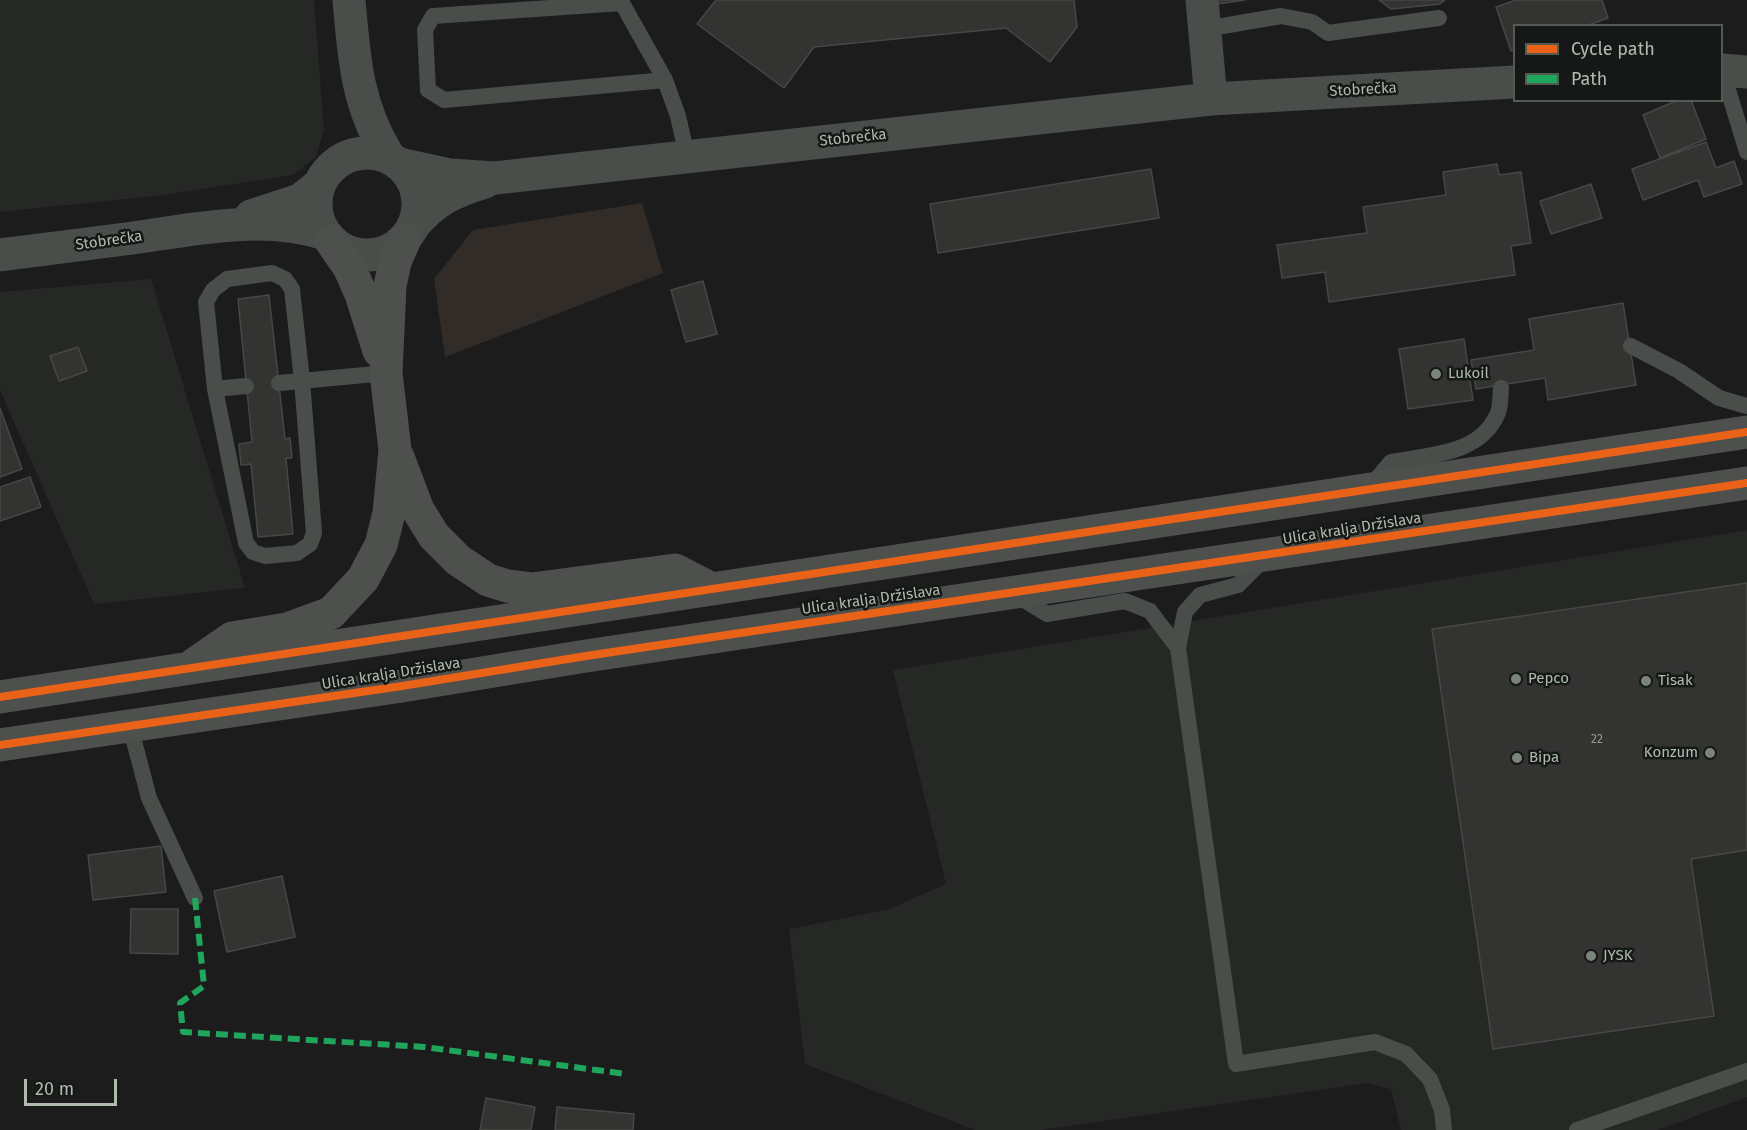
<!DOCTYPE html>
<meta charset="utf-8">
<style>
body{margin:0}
#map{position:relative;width:1747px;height:1130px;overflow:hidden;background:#1b1c1b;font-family:"Fira Sans",sans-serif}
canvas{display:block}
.legend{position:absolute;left:1513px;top:24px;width:210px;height:78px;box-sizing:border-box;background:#151816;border:2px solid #535a52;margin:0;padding:8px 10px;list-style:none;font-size:18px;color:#afbcad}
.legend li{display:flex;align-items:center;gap:12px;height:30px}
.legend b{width:30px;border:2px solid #535a52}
.scale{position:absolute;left:24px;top:1079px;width:93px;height:27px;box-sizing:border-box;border:3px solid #afbcad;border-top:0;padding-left:8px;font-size:18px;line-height:21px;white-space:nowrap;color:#afbcad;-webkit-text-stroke:4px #151816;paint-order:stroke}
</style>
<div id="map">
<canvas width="1747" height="1130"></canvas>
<ul class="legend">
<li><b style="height:8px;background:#ea6118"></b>Cycle path</li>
<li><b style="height:8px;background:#20a55d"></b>Path</li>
</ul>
<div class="scale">20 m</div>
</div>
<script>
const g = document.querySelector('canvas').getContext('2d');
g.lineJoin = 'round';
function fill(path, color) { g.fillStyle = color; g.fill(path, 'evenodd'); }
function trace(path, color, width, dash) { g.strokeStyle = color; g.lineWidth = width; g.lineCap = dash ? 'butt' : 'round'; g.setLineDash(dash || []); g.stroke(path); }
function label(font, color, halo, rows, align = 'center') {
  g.font = font + ' "Fira Sans",sans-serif'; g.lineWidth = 5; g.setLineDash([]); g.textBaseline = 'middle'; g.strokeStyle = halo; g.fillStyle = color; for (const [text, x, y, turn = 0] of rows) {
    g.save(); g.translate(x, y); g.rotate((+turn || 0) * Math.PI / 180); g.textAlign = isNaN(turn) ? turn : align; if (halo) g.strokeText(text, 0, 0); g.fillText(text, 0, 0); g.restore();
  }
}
fill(new Path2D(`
 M0,0H314L324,130L316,157L293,175L156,196L0,212Z
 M151,279L245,588L94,604L0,390V292Z
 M1747,530V1097L1658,1130H1401L1391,1089L1368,1083L1040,1130H975L805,1064L789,929L889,909L946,884L893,670Z`), '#252825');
fill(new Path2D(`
 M642,203L663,273L445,357L434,279L473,230Z`), '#312c28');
const building = new Path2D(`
 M716,0H1074L1077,27L1050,62L1006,28L814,47L784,88L697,24Z
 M1218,0H1245L1217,4Z
 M1379,0H1445L1440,4L1391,9Z
 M1516,0H1602L1608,18L1586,26H1514V50L1511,51L1496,7Z
 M1678,100H1691L1706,139L1660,158L1643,115Z
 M1706,142L1716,168L1734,161L1742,184L1704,197L1698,180L1643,200L1632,169Z
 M1497,164L1499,175L1521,172L1531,243L1511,246L1515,275L1329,302L1325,272L1282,278L1277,245L1367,233L1363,207L1446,195L1443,172Z
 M1151,169L1159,218L938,253L930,204Z
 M1591,184L1602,218L1551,234L1540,201Z
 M703,281L717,334L686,342L671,290Z
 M269,295L285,439L290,438L292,458H286L293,534L258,537L251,464L241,465L239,444L252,442L238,299Z
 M1623,303L1636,385L1548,400L1545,378L1476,389L1471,360L1534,350L1529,319Z
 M1464,339L1473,400L1408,409L1399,349Z
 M78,347L87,371L59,381L50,356Z
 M0,408L22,469L0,477Z
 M30,477L41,507L0,521V487Z
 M1747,583V850L1691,859L1714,1016L1493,1049L1432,629Z
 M161,846L166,892L93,900L88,855Z
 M282,876L295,937L227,952L214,891Z
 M131,909H178V954L130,953Z
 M486,1098L535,1107L531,1130H480Z
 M557,1107L634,1114L633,1130H555Z`);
fill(building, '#333332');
trace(building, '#454844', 1.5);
trace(new Path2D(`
 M1205,29L1281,16L1312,22L1328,33L1439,18
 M1722,70L1747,152
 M665,80L444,100L428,90L425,30L433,16L622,3L665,80L678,116L687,156
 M1631,346L1679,371L1719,398L1747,406
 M279,383L386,373
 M215,389L246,543L253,552L265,556L297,553L310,544L314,533L302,380L292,289L285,279L272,273L227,279L213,290L206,302L215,389L246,386
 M1370,487L1391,462C1428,455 1479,455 1497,415C1501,408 1500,396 1501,388
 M1264,559L1238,585L1200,595L1185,612L1178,648L1236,1064L1375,1042L1406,1054L1430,1079L1442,1110L1444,1130
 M1014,594L1047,614L1125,601L1150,611L1178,648
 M130,726L149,798L195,898
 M1577,1130L1747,1071`), '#4a4e4a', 16);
trace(new Path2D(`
 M1202,0L1211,99
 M1722,70L1747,72
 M400,164L450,175L495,178L1211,99L1514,82
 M251,216L300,200L319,185
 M413,226C435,200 453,192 485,182
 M0,255C44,249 89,244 133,238C195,229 263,214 325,234`), '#4a4e4a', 33);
trace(new Path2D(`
 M349,0C354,59 357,106 389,157
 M316 204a51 51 0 1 1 102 0a51 51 0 1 1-102 0Z`), '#4a4e4a', 33);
trace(new Path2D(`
 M331,241L349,267L361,294L379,351
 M398,457L418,510L434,536L458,560L488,580L507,586L532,589L675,570L712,589
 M193,665L232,638L287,629L331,613L363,579L381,545L389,513L395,450L386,373L390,286L395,262L405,239
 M0,697L1747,432
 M0,745L402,686L586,656L1747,483`), '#4d504d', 33);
trace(new Path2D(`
 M195,898L204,986L180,1003L183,1032L424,1047L626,1074`), '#20a55d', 6, [12, 6]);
trace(new Path2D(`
 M0,697L1747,432
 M0,745L402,686L586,656L1747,483`), '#ea6118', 8);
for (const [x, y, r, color] of [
 [1436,374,6,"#7b847a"],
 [1516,679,6,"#7b847a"],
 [1646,681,6,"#7b847a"],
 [1710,753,6,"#7b847a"],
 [1517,758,6,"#7b847a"],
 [1591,956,6,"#7b847a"]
]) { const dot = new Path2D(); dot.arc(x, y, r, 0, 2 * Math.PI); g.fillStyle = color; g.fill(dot); trace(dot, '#151816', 2); }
label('12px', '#909a8e', null, [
 ["22",1597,740]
]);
label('15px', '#afbcad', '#151816', [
 ["Stobrečka",1363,90,-3],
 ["Stobrečka",853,138,-6],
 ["Stobrečka",109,241,-8],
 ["Ulica kralja Držislava",1352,529,-9],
 ["Ulica kralja Držislava",871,600,-8],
 ["Ulica kralja Držislava",391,674,-9]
]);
label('15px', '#afbcad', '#151816', [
 ["Lukoil",1448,374],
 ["Pepco",1528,679],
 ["Tisak",1658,681],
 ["Konzum",1698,753,"right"],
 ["Bipa",1529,758],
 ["JYSK",1603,956]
], 'left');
</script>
